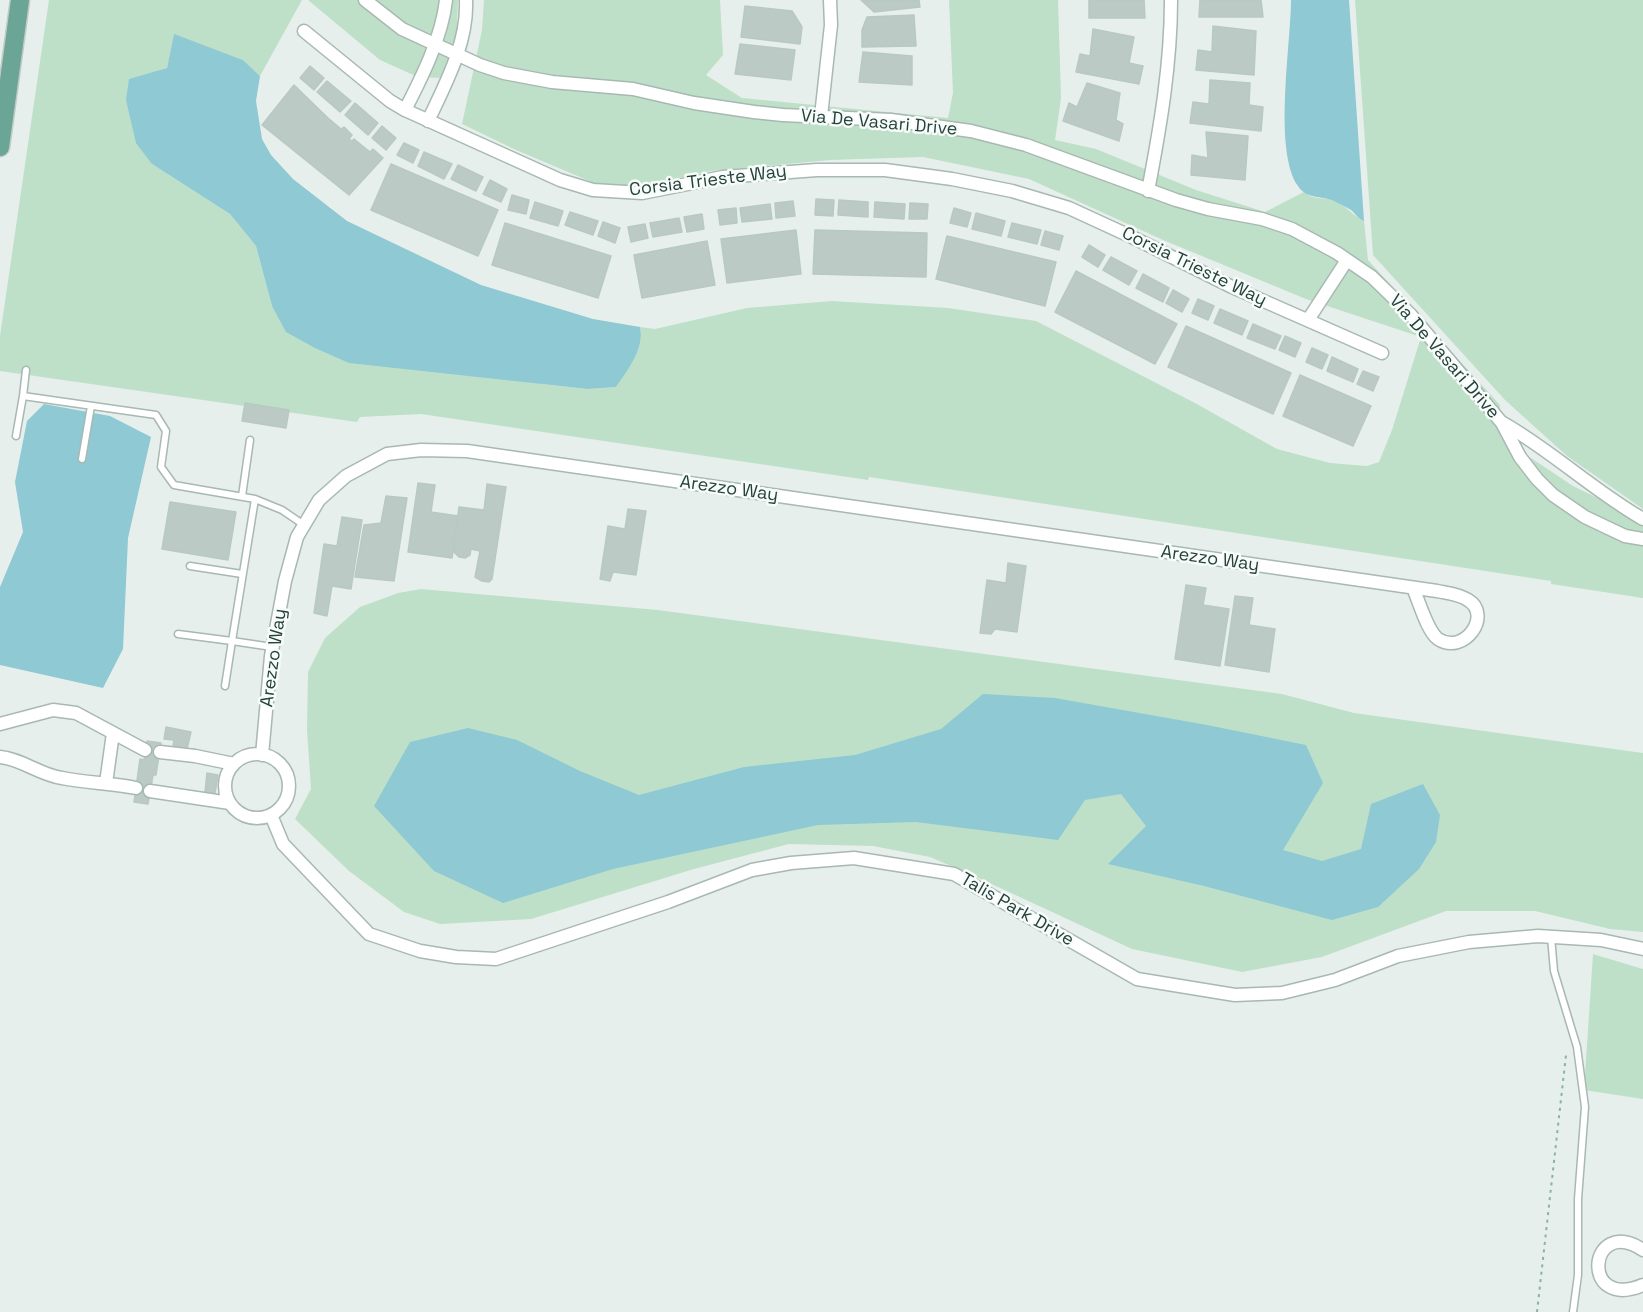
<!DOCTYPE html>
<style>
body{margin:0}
canvas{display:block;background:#e6efeb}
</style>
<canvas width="1643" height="1312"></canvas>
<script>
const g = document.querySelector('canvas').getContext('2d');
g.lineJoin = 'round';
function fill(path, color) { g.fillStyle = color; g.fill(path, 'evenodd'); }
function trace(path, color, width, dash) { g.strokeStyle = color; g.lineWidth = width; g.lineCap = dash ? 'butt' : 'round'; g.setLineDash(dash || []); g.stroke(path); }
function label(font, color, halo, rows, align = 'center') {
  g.font = font + ' "Space Grotesk",sans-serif'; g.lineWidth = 5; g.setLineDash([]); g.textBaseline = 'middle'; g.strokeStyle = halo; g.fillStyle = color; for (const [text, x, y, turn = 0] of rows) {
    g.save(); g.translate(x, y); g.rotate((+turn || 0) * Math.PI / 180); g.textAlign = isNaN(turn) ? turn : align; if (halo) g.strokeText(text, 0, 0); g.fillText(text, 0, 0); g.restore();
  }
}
fill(new Path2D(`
 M49,0H302L260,76L243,60L174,35L167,68L150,74L152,164L230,214L256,246L272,306L542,384L588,389L616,387C628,370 645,348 640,327L655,329L747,308L832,301L948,308L1036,321L1195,403L1277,449L1330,463L1367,466L1379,462L1392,430L1421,337L1306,299L1163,240L1029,179L923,157L830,160L711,171L640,186L599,185L516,150L462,124L482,30L484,0H720L723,55L706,75L742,98L948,118L953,93L949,0H1058L1061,98L1055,140L1096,149L1196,190L1265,212L1304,192C1312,200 1322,197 1332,200C1345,204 1354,217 1364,221L1368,260L1500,405L1501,438L1573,486L1643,520V598L1551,584V581L869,477L868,480L421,414L360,417L357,422L0,371V336Z
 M308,0H458L456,49L443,78L418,77L380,60Z
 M1355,0H1643V509L1567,456L1505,400L1373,255Z
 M421,589L658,610L1282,694L1354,713L1643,753V932L1610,929L1535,911H1446L1322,957L1242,972L1132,949L970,874L930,857L873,846L789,844L694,869L531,919L440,924L404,912L349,871L295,819L311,789L307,730L308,672L325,638L360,607L398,593Z
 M1593,954L1643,969V1099L1584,1090Z`), '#bfe0c8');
fill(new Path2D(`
 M1291,0H1349L1364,221C1358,219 1356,214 1351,210C1346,207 1340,204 1334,201C1321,195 1307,200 1298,186C1273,151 1291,44 1291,0Z
 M174,34L243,60L260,76L256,101L262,139L271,155L293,179L347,221L481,285L593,319L640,327C645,348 628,370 616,387L588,389L349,363L315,348L286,332L272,306L256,246L230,214L152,164L136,143L126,100L129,79L167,68Z
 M44,404L110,416L151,437L128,538L123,649L103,688L0,665V587L23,532L15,482L27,421Z
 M983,694L1055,698L1207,725L1306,745L1323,783L1283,850L1322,861L1361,849L1371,804L1423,784L1440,815L1436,842L1419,869L1378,907L1332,920L1204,886L1108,864L1146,826L1121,794L1085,800L1058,840L916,822L818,825L613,869L503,903L434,871L374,806L410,742L468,728L517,740L580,771L639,795L744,767L855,755L941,729Z`), '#8ec9d4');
const building = new Path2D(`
 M861,0H919L920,7L874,12Z
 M1089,0H1144L1145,18H1089Z
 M1200,0H1261L1263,17H1199Z
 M745,6L792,11L802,27L800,44L741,37Z
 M914,15L916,46L862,47V30L867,17Z
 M1213,26L1256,31L1254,75L1196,70L1198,50L1212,52Z
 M1093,29L1134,37L1129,63L1143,66L1139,84L1076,72L1080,54L1090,56Z
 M740,44L795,50L791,80L735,74Z
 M863,52L912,56V85L859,82Z
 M310,66L324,78L314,90L300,78Z
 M1210,80L1250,83L1249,105L1263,107L1261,131L1190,123L1193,102L1209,104Z
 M327,81L351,101L340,112L317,92Z
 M1087,83L1120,93L1116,120L1123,124L1119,141L1063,121L1069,103L1077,107Z
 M294,85L328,118L341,129L344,127L352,135L349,139L352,141L354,139L370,152L373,149L383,158L349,195L262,125Z
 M355,103L378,123L368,135L345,115Z
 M382,126L396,138L386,150L372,138Z
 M1206,132L1248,136L1245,180L1191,175L1192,155L1208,158Z
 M404,143L419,150L413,163L397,155Z
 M424,152L452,164L444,179L418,166Z
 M391,164L498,210L478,256L371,210Z
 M458,165L483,177L476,191L451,179Z
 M490,180L507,189L501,202L483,194Z
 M512,195L529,200L526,214L508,210Z
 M816,199L834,200L833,216L815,215Z
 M839,200L868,202V217L838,215Z
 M793,201L795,216L776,218L775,203Z
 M535,202L563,211L558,226L530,218Z
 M875,202L905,204L904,219L874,217Z
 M910,203L928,204L927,219H909Z
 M770,204L772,219L742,222L740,208Z
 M736,208L737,223L720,225L718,210Z
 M954,208L971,213L967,227L950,223Z
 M570,212L598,221L593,235L565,225Z
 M976,213L1005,221L1001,236L972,229Z
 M702,214L704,229L687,232L684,217Z
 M679,218L682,232L653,237L650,223Z
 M603,222L620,228L615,243L598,236Z
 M505,223L611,256L598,298L492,265Z
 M1012,223L1041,230L1037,244L1008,237Z
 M645,224L648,238L631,242L628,227Z
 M796,230L801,274L727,283L721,239Z
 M815,230L927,233L926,277L813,274Z
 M1045,231L1063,236L1059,250L1041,245Z
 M947,236L1056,262L1045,306L936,279Z
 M707,241L715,285L642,298L634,255Z
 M1089,245L1105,255L1098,267L1082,257Z
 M1111,257L1137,271L1129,285L1103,270Z
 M1076,271L1177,324L1155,364L1055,312Z
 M1143,274L1169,288L1163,302L1136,288Z
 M1173,290L1189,299L1182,312L1166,303Z
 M1198,299L1214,306L1208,320L1192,313Z
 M1220,309L1248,321L1242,335L1214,323Z
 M1253,324L1281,336L1275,349L1247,338Z
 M1186,326L1291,373L1273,414L1168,367Z
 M1285,336L1301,343L1295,357L1279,350Z
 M1312,348L1328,355L1322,369L1306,362Z
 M1332,357L1358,369L1353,382L1327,371Z
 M1363,371L1379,377L1373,391L1357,384Z
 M1300,375L1371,406L1353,446L1283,416Z
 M245,403L289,410L286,428L242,421Z
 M418,483L435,485L431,512L458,516L452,558L408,552Z
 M487,484L506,487L492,579L489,582L482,581L475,577L480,551L471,549L470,555L465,558L459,557L453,551L459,507L484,510Z
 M386,496L407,498L394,581L355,577L364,525L381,523Z
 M170,502L236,512L228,560L162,549Z
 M628,509L646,511L636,575L613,572L610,581L600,579L608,526L625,529Z
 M342,517L362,520L351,589L332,586L327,616L314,613L324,544L337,546Z
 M1008,563L1026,566L1017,632L995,629L991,634L980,633L987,580L1006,583Z
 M1186,585L1206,588L1203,605L1229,609L1220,666L1175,659Z
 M1235,596L1253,598L1249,625L1275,629L1269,672L1225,665Z
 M166,727L191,732L187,749L173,746L174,740L164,739Z
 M147,741L161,743L156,775H153L148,804L134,802L140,759L144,760Z
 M207,773L218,775L215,793L205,792Z`);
fill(building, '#bbcac4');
trace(building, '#b8c9c2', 1.5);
const service = new Path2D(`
 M26,370L23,396L156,415L166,431L161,467L174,485L255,499
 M16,436L23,396
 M82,459L91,406
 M242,496L250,440
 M190,566L242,574
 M178,634L232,641L225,686
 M272,647L232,641L255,499L282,510L304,525
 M1551,937L1554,971L1577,1047L1585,1107L1578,1199V1275L1573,1312`);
const minor = new Path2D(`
 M365,0L402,29L480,65L504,73L552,82L633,89L694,103L754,112L783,115L891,120L971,131L1026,145L1176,200L1208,209L1262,219L1292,229L1337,253L1372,277L1411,315L1502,423L1520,457L1537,479L1553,495L1585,517L1625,536L1643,539
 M304,31L390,101L405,110L560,180L593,190L642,193L723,177L817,170H885L952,179L1012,191L1069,208L1132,237L1232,287L1382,353
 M405,110C422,77 442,37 446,0
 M821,116L831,25L830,0
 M428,121C446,83 468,42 466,0
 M1148,191C1160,128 1171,65 1171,0
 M1308,320L1347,260
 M1503,423C1552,451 1594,491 1643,519
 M0,724L53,710L76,713L145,750
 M160,752L195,756L234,764
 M225 786a32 32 0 1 1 64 0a32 32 0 1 1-64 0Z
 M262,755L271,656L285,581L297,537L319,500L346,476L387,454L421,450L467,451L1437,591C1447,593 1459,594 1468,600C1493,615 1464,656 1438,639C1427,631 1419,601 1413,588
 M0,757C22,759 40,775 62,778C87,783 112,783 136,788
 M106,783L113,733
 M150,791L230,803
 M271,815L283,844L369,934L420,951L456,957L496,959L668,902L752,870L791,863L854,858L954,874L1137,979L1235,995L1282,993L1335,980L1398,956L1469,942L1538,936L1601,940L1643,949
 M1643,1250C1588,1214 1579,1312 1643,1285`);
const primary = new Path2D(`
 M0,147L20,0`);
trace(service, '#a8b8b2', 9);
trace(minor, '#a8b8b2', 15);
trace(primary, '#c2cac8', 21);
trace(new Path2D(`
 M1537,1312L1566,1055`), '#86b3a5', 2, [3, 4.5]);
trace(service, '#fff', 6);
trace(minor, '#fff', 12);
trace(primary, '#6aa596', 18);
label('18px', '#24423a', '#f7fbf9', [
 ["Via De Vasari Drive",879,123,5],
 ["Corsia Trieste Way",708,181,-7],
 ["Corsia Trieste Way",1194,267,26],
 ["Via De Vasari Drive",1444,357,49],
 ["Arezzo Way",729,489,8],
 ["Arezzo Way",1210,559,8],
 ["Arezzo Way",274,658,-82],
 ["Talis Park Drive",1017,910,30]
]);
</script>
